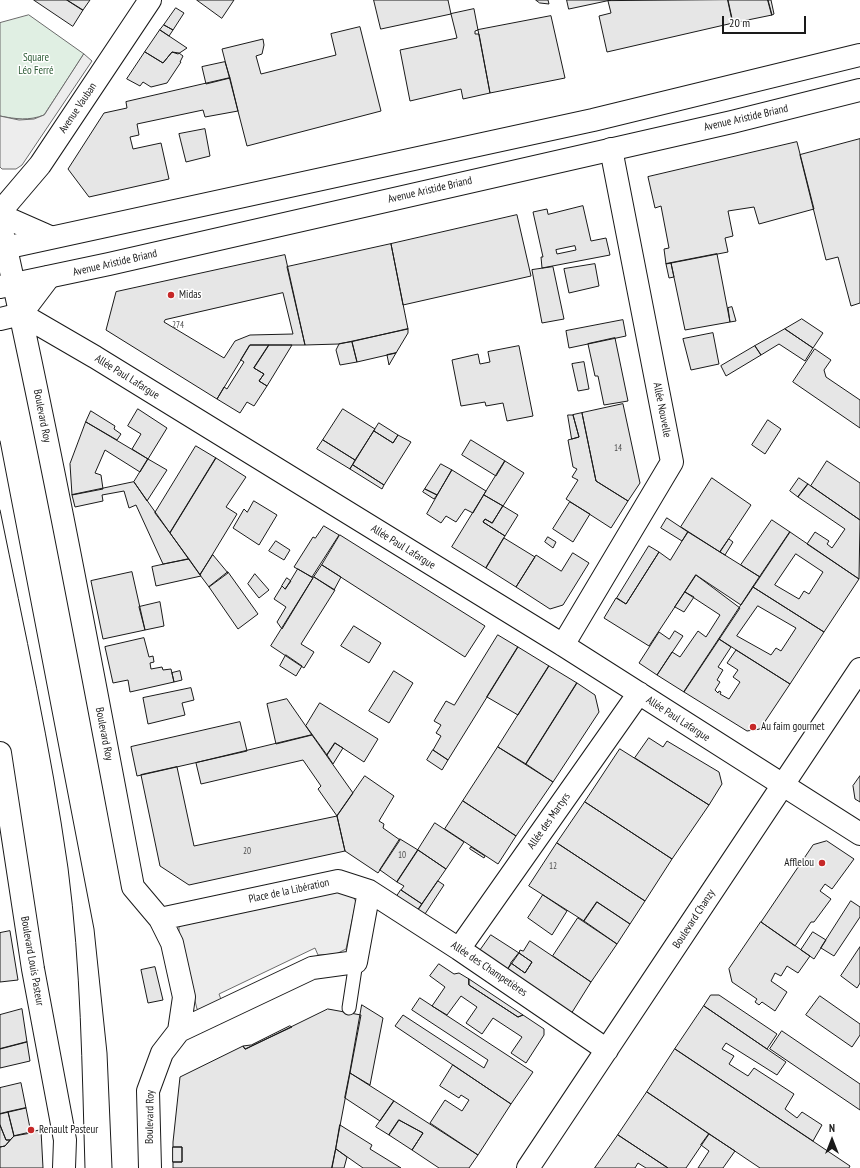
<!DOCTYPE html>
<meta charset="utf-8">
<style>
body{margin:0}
#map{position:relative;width:860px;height:1168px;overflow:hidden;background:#fff;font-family:"PT Sans Narrow",sans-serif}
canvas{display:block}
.north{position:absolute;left:812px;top:1120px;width:40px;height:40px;-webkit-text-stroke:3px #fff;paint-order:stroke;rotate:0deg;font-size:11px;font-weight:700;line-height:16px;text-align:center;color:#1a1a1a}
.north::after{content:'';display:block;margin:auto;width:14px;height:18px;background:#1a1a1a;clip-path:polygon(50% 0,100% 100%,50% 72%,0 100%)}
.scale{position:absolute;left:722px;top:16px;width:84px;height:18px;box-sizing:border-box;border:2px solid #1a1a1a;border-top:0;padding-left:5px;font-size:12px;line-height:14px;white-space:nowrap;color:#1a1a1a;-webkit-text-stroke:3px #fff;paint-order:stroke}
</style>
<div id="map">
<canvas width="860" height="1168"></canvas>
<div class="north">N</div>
<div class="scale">20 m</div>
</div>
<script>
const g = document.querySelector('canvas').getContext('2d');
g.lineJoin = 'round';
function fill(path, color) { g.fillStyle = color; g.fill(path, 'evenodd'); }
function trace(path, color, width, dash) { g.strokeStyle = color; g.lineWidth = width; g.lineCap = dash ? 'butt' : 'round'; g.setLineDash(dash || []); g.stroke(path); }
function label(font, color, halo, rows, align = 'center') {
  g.font = font + ' "PT Sans Narrow",sans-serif'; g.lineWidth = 3; g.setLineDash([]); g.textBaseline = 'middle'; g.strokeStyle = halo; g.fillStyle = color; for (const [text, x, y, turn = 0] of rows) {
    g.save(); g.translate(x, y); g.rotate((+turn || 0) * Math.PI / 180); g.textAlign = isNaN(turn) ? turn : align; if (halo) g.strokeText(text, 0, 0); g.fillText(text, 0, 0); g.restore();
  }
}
const green = new Path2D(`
 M29,15L84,54L44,115C29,121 16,119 0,116V23Z`);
fill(green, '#e0efe3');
trace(green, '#6a6a6a', 1);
const parking = new Path2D(`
 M84,54L92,61L22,165L16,169H2L0,167V116L19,120L34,119L44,115Z
 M338,892L353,896L356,902L346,949L336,954L318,955L315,948L219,994L222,1002L200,1010L197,1009L179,935V926Z`);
fill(parking, '#ededed');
trace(parking, '#6a6a6a', 1);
const building = new Path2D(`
 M34,0H67L83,10L73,26Z
 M67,0H90L83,10Z
 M197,0H234L222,18Z
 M374,0H448L451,14L381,29Z
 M536,0H548L549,4L540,3Z
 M567,0H611L569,9Z
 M728,0L733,23L607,52L599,16L611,13L608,1Z
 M728,0H768L772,15L733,23Z
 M768,0H771L774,14L772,15Z
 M176,8L184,13L173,30L164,25Z
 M474,9L478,30L475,31V34H479L490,93L463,99L461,89L410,101L400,50L457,38L451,14Z
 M551,16L565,78L490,93L478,30Z
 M164,25L173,30L169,36L160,30Z
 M360,27L381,111L247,146L222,49L263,39L264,45L262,54L256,56L261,74L336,55L331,34Z
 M160,30L187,48L178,54L172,52L163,63L145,52Z
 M145,52L163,63L172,52L179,53L183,56L180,62H181L167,83L151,87L143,82L140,86L127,79Z
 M225,62L230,78L206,84L202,67Z
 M230,78L238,111L205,117L203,110L137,124L139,135L130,137L133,149L161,143L169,179L89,197L68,169L104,113L127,108L126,102Z
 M205,129L210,156L186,162L179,134Z
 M860,139V303L851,306L838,257L826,260L800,155Z
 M797,142L814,209L759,224L754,207L728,211L733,236L725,238L728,252L666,264L664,249L669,248L661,206L655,208L648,177Z
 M583,206L591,241L606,238L610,255L542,268L541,257H543L533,212L547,209L548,214ZM575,246L576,250L557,254L556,250Z
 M517,215L531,276L403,305L391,244Z
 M391,244L408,329L339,344L305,345L287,267Z
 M717,254L730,322L685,330L671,263Z
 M285,255L305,345H250L217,399L106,330L116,292ZM283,293L293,334L250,335L235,341L224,358L164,322L165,320Z
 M671,263L674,277L669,278L666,264Z
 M595,264L599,286L569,293L564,269Z
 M553,267L564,319L542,323L532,270Z
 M732,307L736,321L730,322L728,308Z
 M802,319L823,333L813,348L785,329Z
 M623,320L626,336L569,348L566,331Z
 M408,329V333L396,353L357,362L352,342Z
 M785,329L813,348L805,361L779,344L761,355L755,346Z
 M713,333L719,364L691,370L683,339Z
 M615,338L628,401L604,405L598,376H595L588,344Z
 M352,342L357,362L340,365L336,350L339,344Z
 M250,345H269L254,368L264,374L259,381L267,386L254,406L247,402L240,413L217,399L224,387L227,389L244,362L241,360Z
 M269,345H292L267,386L259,381L264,374L254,368Z
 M519,346L533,416L507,421L503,403L486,406L485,402L461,406L452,360L478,354L480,364L490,362L488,352Z
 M755,346L761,355L726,376L721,366Z
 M815,349L831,360L824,370L826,377L860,400V428L793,382Z
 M396,353L389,365L387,355Z
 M584,362L589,389L578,391L572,364Z
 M623,404L640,483L628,501L596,481L582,413Z
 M138,409L167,428L148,459L132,449L141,434L128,426Z
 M343,409L375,429L355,460L323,440Z
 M91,411L115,426L114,429L121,434L117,440L86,422Z
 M582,413L596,481L628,501L611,528L566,499L578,480L572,477L577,469L573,467L568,440L579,437L573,415Z
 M568,415H573L579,437L572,439Z
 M768,420L781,429L765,454L752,445Z
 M86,422L148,459L140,472L105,450L95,473L101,475L103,489L72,495L70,464Z
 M379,423L398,435L393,443L374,431Z
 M374,431L393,443L398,435L411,442L384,485L353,465Z
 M323,440L355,460L350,469L317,449Z
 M471,440L505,461L496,476L462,455Z
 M196,446L216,458L170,533L155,513Z
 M216,458L246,477L226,507L237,514L200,575L170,533Z
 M148,459L167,470L147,501L134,482Z
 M505,461L524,473L503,506L484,495Z
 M827,461L860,483V520L811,486Z
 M441,464L452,470L437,495L425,489Z
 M353,465L384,485L382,489L350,469Z
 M452,470L486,491L473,513L465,509L456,522L446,516L441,523L427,514Z
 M712,478L751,505L720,552L681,527Z
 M799,478L808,484L798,497L790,491Z
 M134,482L170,533L189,559L163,564L136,505L129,508L124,491L102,495L103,501L75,507L72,495Z
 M808,484L860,520L859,579L807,544L815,532L829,541L827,544L832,548L845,529L798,497Z
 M425,489L437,495L434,499L423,492Z
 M484,495L503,506L492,523L485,519L483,522L505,536L486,568L452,547Z
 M254,501L277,515L259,545L233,528L244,509L247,512Z
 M570,502L590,514L573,542L553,529Z
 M503,506L518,515L505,536L483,522L485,519L492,523Z
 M667,518L688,532L682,541L661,528Z
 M772,520L790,532L760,577L741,565Z
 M324,526L339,535L312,577L294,567L313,537L315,538Z
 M688,532L760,577L741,605L696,575L649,646L604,618L616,598L626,604L659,552L670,560Z
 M790,532L859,579L824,632L753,587ZM796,554L823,572L809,594L804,591L799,599L775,585Z
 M340,535L485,626L465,657L322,565Z
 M548,537L556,542L553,548L545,542Z
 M504,538L535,557L516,587L486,568Z
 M729,539L733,542L725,555L720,552Z
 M276,541L290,550L284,560L269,551Z
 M649,546L659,552L626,604L617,598Z
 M573,553L589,563L563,605L550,609L516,587L536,555L561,571Z
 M213,555L228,573L209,587L200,575Z
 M189,559L201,576L156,586L152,567Z
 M322,565L341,577L334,590L314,577Z
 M298,569L313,578L282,629L277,622L286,607L274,599L282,586L285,589Z
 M132,572L145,630L103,639L91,581Z
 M228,572L258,614L238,629L209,587Z
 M255,574L269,590L259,598L248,584Z
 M696,575L740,608L684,692L657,675L672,652L680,657L698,631L706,637L720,615L685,592Z
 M314,577L335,590L301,644L314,652L304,668L271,646Z
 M287,578L291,581L285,589L282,586Z
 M753,587L824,632L790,684L719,639ZM758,606L796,628L781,651L776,648L771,655L737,636Z
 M685,592L694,597L684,612L675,607Z
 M160,602L164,626L145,630L139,607Z
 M354,626L381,643L369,663L341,646Z
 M675,631L683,636L657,675L639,663L659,632L669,639Z
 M498,635L518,647L448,760L433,750L441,736L436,733L441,725L434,721L446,701L454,705Z
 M144,638L149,657L153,656L154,662L150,663L151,669L162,667L163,670L171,669L174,682L130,692L128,680L113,683L105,647Z
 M719,639L731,647L718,667L723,670L717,680L720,682L715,690L718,693L719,691L721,692L720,694L729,699L740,682L733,677L738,670L727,663L736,650L790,684L760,729L747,731L684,692Z
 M518,647L549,666L518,715L487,697Z
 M286,655L302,666L296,676L280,666Z
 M549,666L577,683L526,764L498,747Z
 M180,671L182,680L174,682L172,673Z
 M394,671L413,683L389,723L369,711Z
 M577,683L595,695L599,712L553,782L526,764Z
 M191,688L194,700L182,703L185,715L148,724L143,698Z
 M287,699L312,735L276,744L267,704Z
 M320,703L378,739L364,762L335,743L327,755L306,726Z
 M240,722L247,751L137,776L131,747Z
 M312,735L353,793L337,816L318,789L321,786L303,760L201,784L196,763Z
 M649,738L663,747L667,741L719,772L722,784L709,805L635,758Z
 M335,743L343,748L333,764L327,755Z
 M498,747L553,782L516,836L463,801Z
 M620,749L709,805L672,859L585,802Z
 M433,750L448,760L442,770L427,760Z
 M177,767L194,846L337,816L345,851L189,885L160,866L141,775Z
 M365,776L394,796L379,821L384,824L383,828L400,840L378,873L345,851L337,816Z
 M860,776V802L855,799L853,786Z
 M463,801L516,836L498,864L445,829Z
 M585,802L672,859L645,901L557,843Z
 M435,823L464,842L446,869L418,850Z
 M400,839L418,850L397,882L380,870Z
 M827,841L854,859L832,889L825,884L820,891L831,899L814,922H811L795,946L761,922L813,845Z
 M557,843L645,901L630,924L597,902L584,921L529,886Z
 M471,847L485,856L484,858L470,849Z
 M418,850L446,869L422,904L401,890L404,886L397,882Z
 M438,881L444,885L425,914L418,910Z
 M401,890L422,904L418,910L397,896Z
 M543,895L567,911L552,935L528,918Z
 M851,901L860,907V917L834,956L821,948Z
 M597,902L630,924L617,944L584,921Z
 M578,918L617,944L591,982L553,956Z
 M761,922L810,956L798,973L787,966L781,976L775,973L771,981L787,992L775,1011L762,1002L759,1005L755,1002L757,999L732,982L729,969Z
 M10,931L18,980L0,982V933Z
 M813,932L826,940L814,959L801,950Z
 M491,935L519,953L507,970L479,952Z
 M530,941L591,982L571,1014L507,970L511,963L525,973L532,962L519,953L520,950L523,951Z
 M860,947V983L857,988L841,976Z
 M519,953L532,962L525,973L511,963Z
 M439,964L454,974L459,973L469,979V985L518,1017L523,1015L544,1029V1035L526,1063L511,1053L522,1037L493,1018L482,1034L466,1023L477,1007L461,996L447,1015L432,1006L445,987L430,976Z
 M155,967L163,1000L148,1003L141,970Z
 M469,979L523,1015L518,1017L469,985Z
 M711,995H719L777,1034L767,1049L704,1006Z
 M820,996L860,1024V1035L852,1047L806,1015Z
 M420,998L533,1072L511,1104L395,1026L403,1015L484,1068L488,1060L412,1010Z
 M362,1005L383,1018L370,1085L350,1073Z
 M704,1006L786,1062L777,1075L726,1043L722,1049L734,1056L729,1064L748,1076L754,1068L794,1094L785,1109L797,1118L802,1112L822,1125L813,1141L675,1049Z
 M22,1009L27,1042L0,1049V1015Z
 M328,1009L361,1015L332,1168H173V1162H182V1147H173V1142L180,1077L243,1046L245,1049Z
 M290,1026L292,1027L245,1049L243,1046L251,1045Z
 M782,1031L860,1084V1110L770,1049Z
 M27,1042L30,1061L0,1068V1049Z
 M675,1049L850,1166L849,1168H760L647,1092Z
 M453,1065L511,1104L478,1155L430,1123L445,1100L462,1111L469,1100L461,1095L459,1098L440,1086Z
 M350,1073L394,1101L380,1121L345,1098Z
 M21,1083L26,1108L0,1114V1088Z
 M647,1092L709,1134L686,1168H668L618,1135Z
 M394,1101L478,1155L469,1168H439L412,1150L423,1133L399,1120L389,1135L376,1127Z
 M26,1108L31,1133L14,1136L8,1112Z
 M8,1112L14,1136L10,1140H6L0,1125V1114Z
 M399,1120L423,1133L412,1150L389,1135Z
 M0,1125L6,1140H10L5,1146L0,1147Z
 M340,1125L372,1145L370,1149L401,1168H363L336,1149Z
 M41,1130L43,1168H0V1147L5,1146L14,1136Z
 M709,1134L735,1151L723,1168H698L709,1151L701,1145Z
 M618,1135L668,1168H646L638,1163L635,1168H595Z
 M173,1147H182V1162H173Z
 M336,1149L347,1157L344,1168H332Z`);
fill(building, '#e6e6e6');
trace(building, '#1a1a1a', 1);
const lane = new Path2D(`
 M349,1008L356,962`);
const street = new Path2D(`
 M0,212L40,165L150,0
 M0,215L50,237
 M0,222C50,442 91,665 133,887L160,919L172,943L184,997L179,1031L162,1053L148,1091L150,1168
 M21,314L95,357L563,645L860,834
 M0,319L21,314L49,277
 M563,645L672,462L611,149
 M0,753L33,969L65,1140L64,1168
 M160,919L338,881L369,891L459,949L607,1050
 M459,949L639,693
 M179,1031L312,968L356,962L369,891
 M528,1168L860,669`);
const primary = new Path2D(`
 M0,249L593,120L860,55
 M0,287L109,264L732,122L860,90`);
trace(lane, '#1a1a1a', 15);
trace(street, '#1a1a1a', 24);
trace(primary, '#1a1a1a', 24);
trace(lane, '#fff', 13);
trace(street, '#fff', 22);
trace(primary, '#fff', 22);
trace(new Path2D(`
 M0,441L94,929L107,1053L112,1168
 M0,510C24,628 51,748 68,868C81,967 82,1068 85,1168`), '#1a1a1a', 1);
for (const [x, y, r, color] of [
 [171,295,4,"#c62828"],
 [753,727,4,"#c62828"],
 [822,863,4,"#c62828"],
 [31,1130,4,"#c62828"]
]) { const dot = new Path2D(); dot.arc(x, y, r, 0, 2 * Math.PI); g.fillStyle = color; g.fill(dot); trace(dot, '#fff', 1.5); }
label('9px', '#4d4d4d', null, [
 ["274",178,325],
 ["14",618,448],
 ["20",247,851],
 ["10",402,855],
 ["12",553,866]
]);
label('11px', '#2b5a34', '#fff', [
 ["Square",36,58],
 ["Léo Ferré",36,71]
]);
label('11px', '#1a1a1a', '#fff', [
 ["Avenue Vauban",78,108,-56],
 ["Avenue Aristide Briand",746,118,-13],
 ["Avenue Aristide Briand",430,190,-13],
 ["Avenue Aristide Briand",115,263,-13],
 ["Allée Paul Lafargue",127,377,32],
 ["Allée Nouvelle",662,410,79],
 ["Boulevard Roy",42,416,79],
 ["Allée Paul Lafargue",403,547,32],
 ["Allée Paul Lafargue",678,719,33],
 ["Boulevard Roy",104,734,79],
 ["Allée des Martyrs",549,821,-55],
 ["Place de la Libération",289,891,-12],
 ["Boulevard Chanzy",694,919,-57],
 ["Boulevard Louis Pasteur",32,961,80],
 ["Allée des Champetières",489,969,34],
 ["Boulevard Roy",150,1117,-89]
]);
label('11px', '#1a1a1a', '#fff', [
 ["Midas",179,295],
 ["Au faim gourmet",761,727],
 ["Afflelou",814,863,"right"],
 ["Renault Pasteur",39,1130]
], 'left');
</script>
